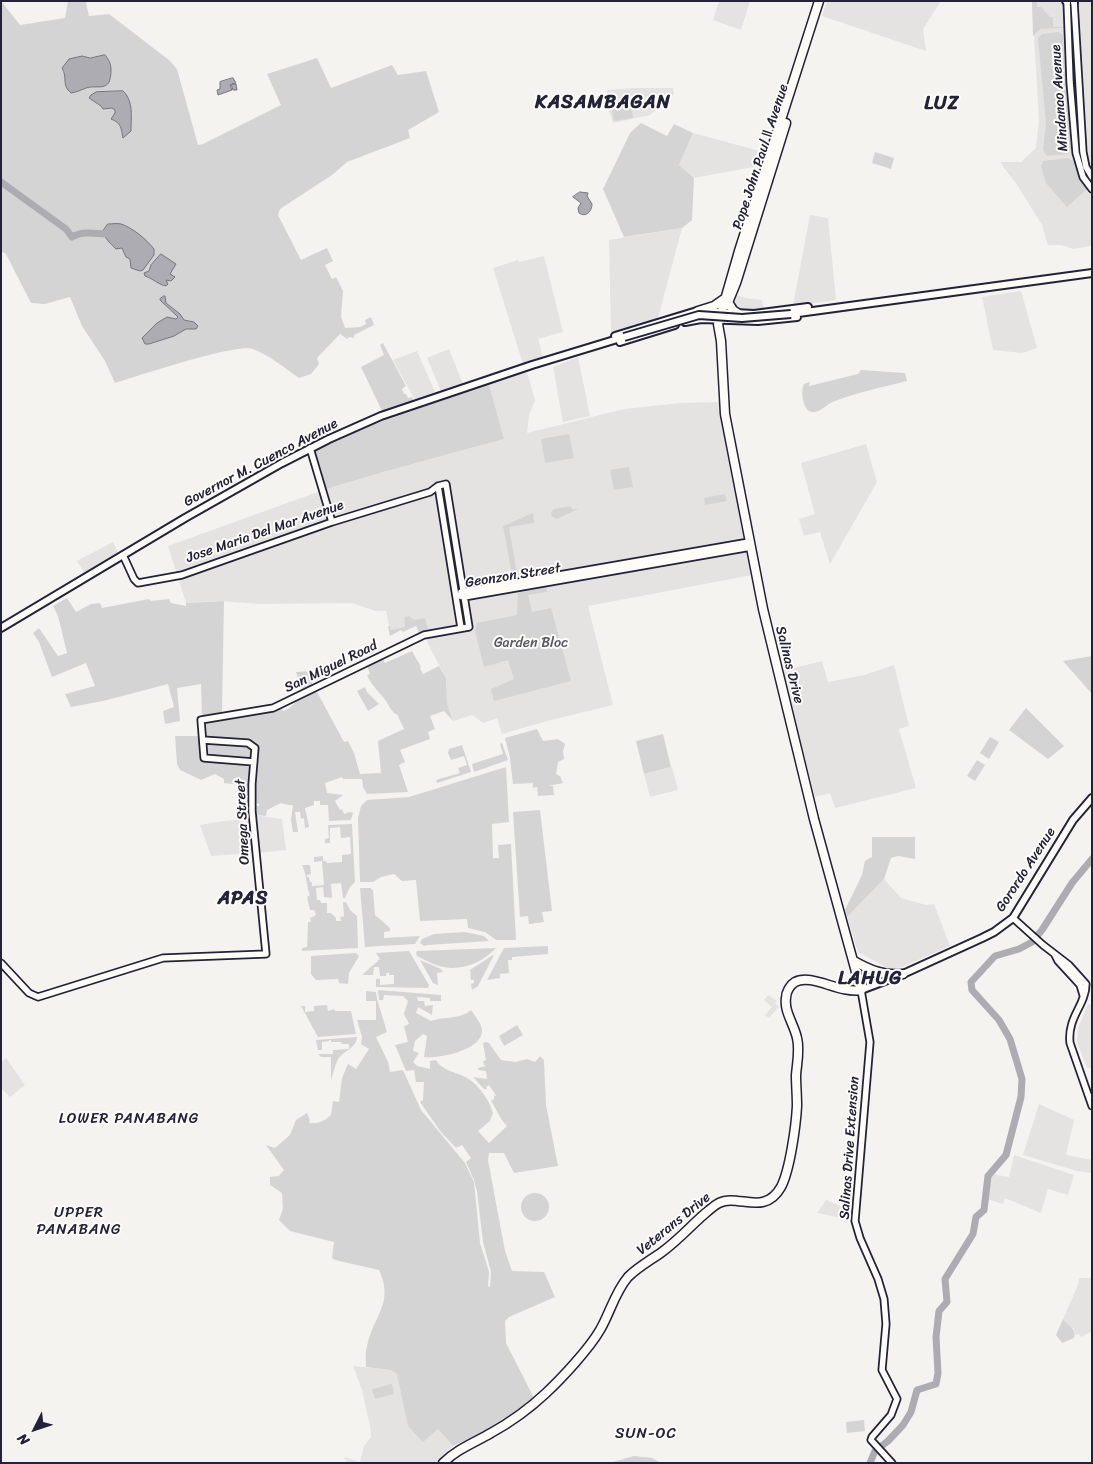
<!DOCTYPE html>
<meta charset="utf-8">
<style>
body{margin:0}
#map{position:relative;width:1093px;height:1464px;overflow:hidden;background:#f4f3ef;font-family:Sriracha,sans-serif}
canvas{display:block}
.frame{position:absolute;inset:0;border:2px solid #22223b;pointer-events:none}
.north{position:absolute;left:10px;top:1404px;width:50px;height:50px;-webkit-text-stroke:4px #fdfcf7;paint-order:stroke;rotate:229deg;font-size:14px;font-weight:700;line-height:20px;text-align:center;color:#22223b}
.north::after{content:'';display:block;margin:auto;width:18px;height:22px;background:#22223b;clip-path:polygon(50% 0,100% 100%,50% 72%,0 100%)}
</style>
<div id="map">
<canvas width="1093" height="1464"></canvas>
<div class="frame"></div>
<div class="north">N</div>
</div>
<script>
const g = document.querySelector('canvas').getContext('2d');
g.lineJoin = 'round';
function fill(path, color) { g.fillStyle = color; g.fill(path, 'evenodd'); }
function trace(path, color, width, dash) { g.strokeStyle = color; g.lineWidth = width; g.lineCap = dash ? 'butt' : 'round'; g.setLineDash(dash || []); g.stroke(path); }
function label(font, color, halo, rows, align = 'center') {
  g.font = font + ' Sriracha,sans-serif'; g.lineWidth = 4; g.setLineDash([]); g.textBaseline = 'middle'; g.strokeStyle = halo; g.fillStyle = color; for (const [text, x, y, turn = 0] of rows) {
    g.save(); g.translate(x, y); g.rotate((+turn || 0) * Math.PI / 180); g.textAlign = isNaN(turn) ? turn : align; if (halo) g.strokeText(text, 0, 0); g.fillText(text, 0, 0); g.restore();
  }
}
fill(new Path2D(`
 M719,1H750L741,30L713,20Z
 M827,1H941L923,29L926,51L822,16Z
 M1032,1H1092V246L1073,249L1061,245H1048L1042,225L1016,183L1004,168L1001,162H1021L1036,148L1039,120Z
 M633,88H673L674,94L650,115L613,123L607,104V90Z
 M693,133L767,153L764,165L694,178L679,165Z
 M810,215L828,218L836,300L793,306Z
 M682,228L658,318L611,334L609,240Z
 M544,256L563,332L538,339L543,358L523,364L493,268L518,260L519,262Z
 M1021,291L1037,348L1022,353L993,350L982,297Z
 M734,294L745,298L762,300L764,310L740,311L735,309L731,303Z
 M449,349L463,384L441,391L427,358Z
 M417,351L435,392L415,400L393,360Z
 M578,357L590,416L563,422L553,367Z
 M527,372L535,400L529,415L527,433L624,409L681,403L720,402L752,575L588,606L613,705L547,721L502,734L497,718L483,723L472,715L453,721L447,703L446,678L428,644L424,624L390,631L386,611H376L352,603L261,604L218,601L186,603L168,546L326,489L387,471L504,439L489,384Z
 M866,444L877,482L830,564L820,532L804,536L799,519L815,514L801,463Z
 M113,542L118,553L85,574L77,561Z
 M822,661L828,682L864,675L894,665L909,726L899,729L916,788L835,808L830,793L815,797L782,671Z
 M672,767L678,790L650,797L644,774Z
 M253,815L282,819L286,850L257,853Z
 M251,818L254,853L211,856L200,825L216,822Z
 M884,879L901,898L926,905L934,904L950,946L902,967L889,969L858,952L847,917Z
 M768,995L777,1001L775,1003L779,1007L769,1018L765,1015L772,1007L764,1000Z
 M1088,1004L1092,1006V1068H1087L1077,1042L1078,1028Z
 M6,1058L25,1085L10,1097L1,1088V1063Z
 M1039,1104L1074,1120L1066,1155L1092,1160V1173L1077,1171L1023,1155Z
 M1014,1155L1074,1175L1068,1195L1048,1189L1041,1213L1005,1198L1003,1204L987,1199L991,1174L1009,1177Z
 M826,1200L853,1211L852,1220L817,1213Z
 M1079,1278H1092V1331L1081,1337L1079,1334L1075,1335L1074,1329L1063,1319L1078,1285Z
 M353,1366L392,1370L397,1374L438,1429L453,1446L435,1463H348L344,1457L360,1462L364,1446L371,1437L370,1426L362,1390Z`), '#e4e3e2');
fill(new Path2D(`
 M1,1L20,25L65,18L68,1H87L86,3L89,16L109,14L169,60L177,69L198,145L203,144L281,105L267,74L317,58L331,88L392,65L398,75L426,71L439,112L408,130L410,138L347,162L332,175L280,209L278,215L301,260L327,248L333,261L325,265L332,279L336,277L343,291L341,317L345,328L360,327L366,324L365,320L371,317L374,325L354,335V338L349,337L347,339L340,334L317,358L319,364L311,374L299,378C285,368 270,356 253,349C236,343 138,376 115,383L105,361L82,326L70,297L45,304L31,303L6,254L1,251Z
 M1032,1H1037V7H1041L1050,17H1053V27H1064V28L1040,29L1033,36Z
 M1058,32L1063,35L1071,149L1068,154L1047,156L1043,150L1046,123L1038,38L1042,34Z
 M629,97L633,118L614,121L610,101Z
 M641,123L667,136L674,124L693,133L679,165L694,178L692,220L682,228L624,237L603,189L630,133Z
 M875,152L894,158L891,169L872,163Z
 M1068,158L1075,162L1080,180L1087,189L1067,207L1046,183L1041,166L1043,161Z
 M383,343L406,386L402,389L404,394H406L408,398L412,397L414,402L383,413L361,367L384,355L380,345Z
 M861,370L905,373L907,381C883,387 859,392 835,401C828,403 822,411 815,412C803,415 800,391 804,384L810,382L809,386L858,374Z
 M489,384L504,439L387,471L326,489L314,450L375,424Z
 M569,434L574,458L545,463L541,439Z
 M629,467L633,487L614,490L610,470Z
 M725,494L727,501L705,505L704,498Z
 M571,506L572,509H578L557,519L552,517L551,512L554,509Z
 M533,513L534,523L509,527L517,574L512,575L503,526Z
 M546,586L547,592L528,595L532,612L551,608L571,681L494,701L491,689L514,679L508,660L484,667L475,631L477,623L517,615L518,591Z
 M67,598L76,612L91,604L100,603L102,608L149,599L151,601L169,599L171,603L186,606V603L224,601L222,714L202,718L201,684L177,688L180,721L165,724L163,711L174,707L168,684L103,701L71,707L65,694L95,686L86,663L52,677L39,642L33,633L39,628L58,656L67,653L58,616L53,606Z
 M409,616L414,620L425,618L428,631L420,635L416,626L403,632L401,630L390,636L388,626H390L391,630L405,627L404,617Z
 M412,651L421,667L420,668L423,674L439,666L446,678L447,703L453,721L444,711L430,716L435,729L428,732L430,739L400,750L405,762L399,765L408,792L367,794L363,787L362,779H343L342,777L325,783L327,793L343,795L335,801L340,810L342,809L344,814L350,812L353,813L351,820L329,821L328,805H320V801H314V805L305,808L309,827L305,828L304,818L301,819L300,812H295L298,832H293L291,820L293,805H288L281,803L267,810L266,816L258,815L257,822L259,840L256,841L253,806H259V804L256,803L253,798V792L245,789V792L240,791L241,785L224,783V779L215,774L201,780L180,770L177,764L175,736H204V725L206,721L281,707L283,711L288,709L295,703L292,700L316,690L344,742L348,741L354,753L360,774L381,773L378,741L404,729L397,714H395C391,710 389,706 386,701C379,691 373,688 367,675L370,674L367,666L382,658L385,663Z
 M1092,656V694L1063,661Z
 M312,671V687L303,692L296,672Z
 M365,687L367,692L379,704L368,711L357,691Z
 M1026,708L1064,746L1048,759L1009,730Z
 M537,729L543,741L558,739L565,744L563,751L564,759L558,762L556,774L560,776L563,783L548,786H553L554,795L538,796L537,787L533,788V783L513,784L510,758L505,738Z
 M663,734L671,767L644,774L636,741Z
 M990,737L999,742L989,759L980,753Z
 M502,743L508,760L474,772L472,764L503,754L500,744Z
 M462,745L471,772L437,783L436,780L460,773L458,768L467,765L464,756L451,760L448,753L449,749Z
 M977,760L985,765L975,781L967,776Z
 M506,767L509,822L492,824L493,858H499L498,845L511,844L516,940H496L485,932L468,928L467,919L420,921L416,880L402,881L394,874L381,877L373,882H360L358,818L361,806L367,800L409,797Z
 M540,810L552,911L542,912L544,922L529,924L528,916L520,917L513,812Z
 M352,824L355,882L350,887L345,898H343L341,883L331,884L332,898L324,897L323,887L316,888L317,900H320L321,903H327V913H331L336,918V921H341L340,917L344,916L343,902H346L350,910L357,916L358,948L302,951V948L307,947L308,922H311L310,918L316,915L314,910H310L307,897L310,895C306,886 307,875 302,865H310L311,874L307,875V877H309L310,882H312V886L324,885L322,861L314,862V857L323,856V861H326L327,863L342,862V855L351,854L350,837L341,838L340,827L330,828V843H325V839L329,838L328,825Z
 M872,837H915V859L898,856L891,858L884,879L847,917L845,910L862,875L865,861L872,857Z
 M360,888H370L373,890L375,915L390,928V931L384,932V938L420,936L415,944L365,947Z
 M465,932L484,936L489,941L428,945L424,946L420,943L422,939L434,934Z
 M548,946V954L512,957V960H508L509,973L500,974V978L487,980L504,948Z
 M496,948C483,962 463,971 443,967C434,965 425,960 417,956L416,953L417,951Z
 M409,951L429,985L428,988L376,987V979H380V985L394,984V975H389V973H386V976H380L379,967H374L373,975H362L380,959L376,953Z
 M356,953L359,956L349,973L348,984L339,983L338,979L316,980L311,974V956Z
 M493,955H494L478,986L472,990L471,984L474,983V980H471L470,970Z
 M420,960L441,969L443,972L437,973L438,985L433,983Z
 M378,990L441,995V1001H430V998L417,997L418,1001H424L425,1006L433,1005L432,1015L418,1007L416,1013L431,1021C445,1016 459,1020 471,1010C475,1016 482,1024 482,1031C482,1050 439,1059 424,1057L427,1036L423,1034L415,1041L413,1051L419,1053L413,1062L417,1066L430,1069V1061L436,1060C442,1071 457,1072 467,1078C478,1084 490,1101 493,1113L490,1121L478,1131L489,1143L507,1126C500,1119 497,1110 491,1101L494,1099V1095L497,1097L489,1085L486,1087L487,1089H484L473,1077L487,1079L486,1071L478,1070V1068L486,1066L484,1065L483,1061L486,1060L483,1043L486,1042L489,1043L501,1060L516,1062L527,1059L535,1062L540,1056L544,1060L546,1105L558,1166L514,1173L504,1153H489L488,1160L505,1251L512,1271L544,1272L555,1297L509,1317L505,1321L506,1343L534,1398L497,1426L453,1446L438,1429L423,1442L408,1426L397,1374L391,1370L366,1367C366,1360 365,1354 367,1347C372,1317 395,1304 379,1270L335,1260L332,1258L334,1242L290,1231L279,1220L283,1209L282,1193L270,1185V1177L279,1176L284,1170L266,1145L275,1148L290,1135L296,1120L307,1113L310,1120L309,1123C319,1124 324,1121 331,1115L333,1101L339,1102L342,1078L348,1064L356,1069L369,1049L361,1044L362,1037L357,1020H376V1001H366V991L376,992L377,999L387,1032L376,1037L388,1062L390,1072L403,1070L421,1110L465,1163L474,1182L480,1243L489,1272L488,1286L490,1287L491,1272L483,1242L477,1191L474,1180L466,1162L471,1158L462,1145L456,1148L441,1132L420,1102L423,1100L424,1082H416L414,1070L406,1071L395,1045L408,1042L404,1026L409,1024L404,1014L408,1001L403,996L384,995L383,1000H379Z
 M327,1005L328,1011L334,1009L335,1011H351L356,1034L318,1037L301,1006H305V1012L314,1011V1006Z
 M517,1025L523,1035L504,1046L499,1036Z
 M357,1037C356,1049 344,1050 338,1059C335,1065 333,1074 331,1080V1057H321L318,1054H333V1050L349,1049V1044H342L341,1042H331V1040H329V1041L322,1042V1050H318L316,1040Z
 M521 1207a14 14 0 1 1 28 0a14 14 0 1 1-28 0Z
 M1063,1319C1069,1325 1077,1330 1074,1338L1062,1343L1056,1335Z
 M392,1384L394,1394L375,1399L372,1389Z
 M864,1420L865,1431L847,1433L846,1422Z
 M634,1456L652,1458L661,1463H609Z`), '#d5d4d5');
const water = new Path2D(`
 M105,55C109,60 111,64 111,70C111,94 98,84 86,88C81,90 77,92 71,93C61,85 68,78 62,68L69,59L82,56L90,58Z
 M233,78L236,83L232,84H236L237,90H233L231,84L230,85L232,90L218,95L217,90L220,89V82Z
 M123,91C134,101 131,118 131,131L123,138C121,129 122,123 111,119L115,113V110L112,108L103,109L101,106L89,98L91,95L96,92Z
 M580,192L588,193L587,196L592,204C592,211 586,218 579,213L578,208L581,203L573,197Z
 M108,224C112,224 118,223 121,224C133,228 146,239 154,249V255L143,270L140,271L131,268L130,259L126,257L122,248L116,249C110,243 105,239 103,231Z
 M161,254L176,264L170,274L175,277L171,281L166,280L168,284L166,286C159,285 152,278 145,276L144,273L149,271L151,265Z
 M164,296H165L166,303L180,314L184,320L194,322L198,326L196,329H186L174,336L149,344H145L142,338L157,323L167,317L176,319L178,317L160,300V299Z`);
fill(water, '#acacb2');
trace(water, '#757582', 1);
trace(new Path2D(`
 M1,182L66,229L72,237C82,231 92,233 104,234
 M870,1463L875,1451L888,1441L903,1425L911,1412L917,1390L936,1384L938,1373L936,1337L939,1311L947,1302L945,1279L973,1234L976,1217L984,1210L988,1176L1006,1155L1021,1097L1022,1079L1010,1039L999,1020L972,990L971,982L995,956L1019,949L1032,942L1042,930L1072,883L1092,859`), '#acacb2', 7);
const tertiary = new Path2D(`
 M1067,1L1070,82L1076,153L1083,177L1092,189
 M1074,1L1083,152L1086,167L1092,177
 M310,448L332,522
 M438,486L461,628
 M123,555L134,579L138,583L182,575L332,522L430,492L438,486L446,484L469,627L424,635L273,708L201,720L204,758L254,762
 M461,592L749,542
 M456,595L464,597L751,547
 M1013,918L1043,945L1069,965L1086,984C1086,1005 1067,1017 1070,1043L1092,1106
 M1055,955L1058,961L1080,985L1083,995
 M1,963L29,993L38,997L163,958L266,954L252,811V784L255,748L248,743L203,740
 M861,990L870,1042L855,1221L860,1238L878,1279L884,1299L886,1324L882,1370L897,1399L891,1415L872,1437L871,1440L892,1463`);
const secondary = new Path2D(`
 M1066,1L1067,2
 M1074,2V1
 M791,314L1092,273
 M685,322L701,319L758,321L797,317
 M615,336L697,311L754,314L808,307
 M620,342L675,325
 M1,628L185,518L282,463L329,439L381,416L532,365L624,337
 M861,990L903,974L982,938L994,932L1013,918L1073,820L1092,798`);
const primary = new Path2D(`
 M728,302L733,310L739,314
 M727,305L736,283L786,123
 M698,311L714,306L724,299
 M854,961C870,970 884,976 903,974
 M443,1463C457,1449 474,1443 491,1433C511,1422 529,1409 546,1393C562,1378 589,1349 600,1330C610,1313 615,1292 628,1277C638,1267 651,1260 662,1252C676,1242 688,1229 701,1217C707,1212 713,1206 719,1203C738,1193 764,1217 781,1187C790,1170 796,1125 797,1106C797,1095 796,1085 796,1075C797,1063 800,1050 797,1038C794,1024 784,1012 786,998C786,992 790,985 795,982C812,973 839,994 861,990L814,819L763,609L725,414L721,341L718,324L739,251L819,1`);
trace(tertiary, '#22223b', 9);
trace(secondary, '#22223b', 10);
trace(primary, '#22223b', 11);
trace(tertiary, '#fdfcf7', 5.5);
trace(secondary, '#fdfcf7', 6);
trace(primary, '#fdfcf7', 8);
const secondaryBridge = new Path2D(`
 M624,337L699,315L742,318L791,314`);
trace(secondaryBridge, '#22223b', 10, []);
trace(secondaryBridge, '#fdfcf7', 6);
label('14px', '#22223b', '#fdfcf7', [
 ["Mindanao Avenue",1060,98,-94],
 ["Pope John Paul Ⅱ Avenue",761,157,-72],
 ["Governor M. Cuenco Avenue",261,463,-28],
 ["Jose Maria Del Mar Avenue",265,532,-19],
 ["Geonzon Street",513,576,-9],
 ["Salinas Drive",789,665,76],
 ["San Miguel Road",331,667,-26],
 ["Omega Street",243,822,-93],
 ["Gorordo Avenue",1026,870,-57],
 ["Salinas Drive Extension",850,1148,-86],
 ["Veterans Drive",674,1224,-39]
]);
label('14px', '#585769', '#fdfcf7', [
 ["Garden Bloc",531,643]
]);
g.letterSpacing = '1px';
label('15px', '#22223b', '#fdfcf7', [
 ["LOWER PANABANG",129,1119],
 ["UPPER",79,1213],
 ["PANABANG",79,1230],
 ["SUN-OC",646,1434]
]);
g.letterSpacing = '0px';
g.letterSpacing = '1px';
label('bold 19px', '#22223b', '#fdfcf7', [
 ["KASAMBAGAN",603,103],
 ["LUZ",942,104],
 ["APAS",243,899],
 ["LAHUG",870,979]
]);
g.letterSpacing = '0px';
</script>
